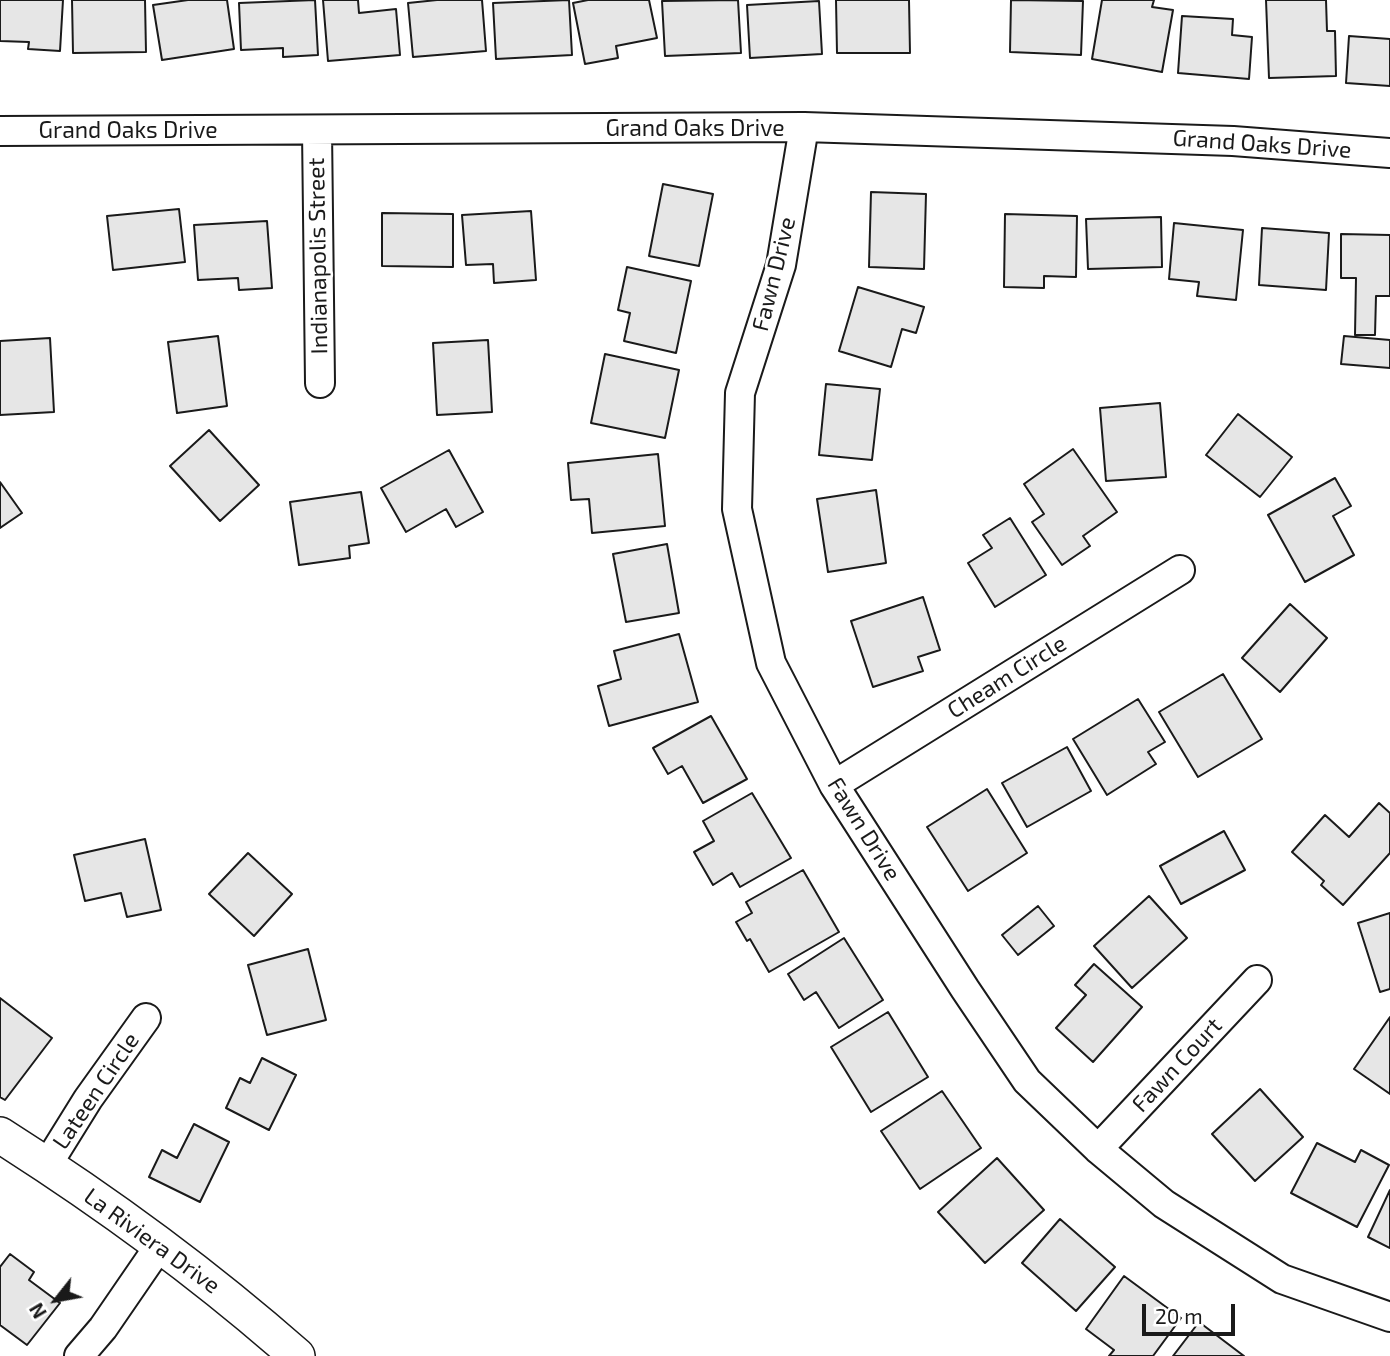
<!DOCTYPE html>
<style>
body{margin:0}
#map{position:relative;width:1390px;height:1356px;overflow:hidden;background:#fff;font-family:"Exo 2",sans-serif}
canvas{display:block}
.north{position:absolute;left:21px;top:1265px;width:70px;height:70px;-webkit-text-stroke:5px #fff;paint-order:stroke;rotate:239deg;font-size:19px;font-weight:700;line-height:28px;text-align:center;color:#1a1a1a}
.north::after{content:'';display:block;margin:auto;width:24px;height:32px;background:#1a1a1a;clip-path:polygon(50% 0,100% 100%,50% 72%,0 100%)}
.scale{position:absolute;left:1142px;top:1304px;width:93px;height:32px;box-sizing:border-box;border:4px solid #1a1a1a;border-top:0;padding-left:9px;font-size:21px;line-height:24px;white-space:nowrap;color:#1a1a1a;-webkit-text-stroke:5px #fff;paint-order:stroke}
</style>
<div id="map">
<canvas width="1390" height="1356"></canvas>
<div class="north">N</div>
<div class="scale">20 m</div>
</div>
<script>
const g = document.querySelector('canvas').getContext('2d');
g.lineJoin = 'round';
function fill(path, color) { g.fillStyle = color; g.fill(path, 'evenodd'); }
function trace(path, color, width, dash) { g.strokeStyle = color; g.lineWidth = width; g.lineCap = dash ? 'butt' : 'round'; g.setLineDash(dash || []); g.stroke(path); }
function label(font, color, halo, rows, align = 'center') {
  g.font = font + ' "Exo 2",sans-serif'; g.lineWidth = 5; g.setLineDash([]); g.textBaseline = 'middle'; g.strokeStyle = halo; g.fillStyle = color; for (const [text, x, y, turn = 0] of rows) {
    g.save(); g.translate(x, y); g.rotate((+turn || 0) * Math.PI / 180); g.textAlign = isNaN(turn) ? turn : align; if (halo) g.strokeText(text, 0, 0); g.fillText(text, 0, 0); g.restore();
  }
}
const building = new Path2D(`
 M0,0H63L60,51L28,49L29,42L0,41Z
 M72,0H145L146,52L73,53Z
 M188,0H227L234,49L162,60L153,5Z
 M315,0L318,55L283,57V48L241,50L239,3Z
 M323,0H358L359,13L396,9L400,55L328,61Z
 M437,0H482L486,51L413,57L408,3Z
 M569,0L572,55L496,59L493,3Z
 M588,0H649L657,38L616,46L618,58L585,64L573,3Z
 M738,0L741,53L665,56L662,1Z
 M836,0H909L910,53H837Z
 M1011,0L1083,1L1081,55L1010,52Z
 M1102,0H1154L1152,7L1173,10L1162,72L1092,59Z
 M1266,0H1326L1327,31H1335L1336,76L1269,78Z
 M819,1L822,54L750,58L747,5Z
 M1182,16L1233,19L1232,35L1252,37L1249,79L1178,73Z
 M1349,36L1390,39V86L1346,83Z
 M663,184L713,194L699,266L649,256Z
 M871,192L926,194L924,269L869,267Z
 M179,209L185,262L113,270L107,216Z
 M531,211L536,280L494,283L493,264L466,265L462,215Z
 M382,213L453,214V267L382,266Z
 M1005,214L1077,216L1076,277L1044,276V288L1004,287Z
 M1161,217L1162,267L1088,269L1086,219Z
 M267,221L272,288L239,290L238,278L198,280L194,225Z
 M1174,223L1243,230L1236,300L1197,296L1199,282L1169,279Z
 M1262,228L1329,233L1326,290L1259,285Z
 M1341,234L1390,235V296H1376L1375,335H1355L1356,278H1341Z
 M627,267L691,281L676,353L624,341L630,313L618,310Z
 M858,287L924,307L916,333L902,329L891,367L839,351Z
 M218,336L227,406L177,413L168,342Z
 M1344,336L1390,340V368L1341,364Z
 M50,338L54,412L0,415V341Z
 M488,340L492,412L437,415L433,343Z
 M605,354L679,370L665,438L591,423Z
 M826,384L880,389L872,460L819,455Z
 M1160,403L1166,477L1106,481L1100,408Z
 M1238,414L1292,457L1260,497L1206,455Z
 M209,430L259,485L220,521L170,466Z
 M1073,449L1117,512L1083,536L1090,546L1062,565L1032,522L1044,514L1024,484Z
 M449,450L483,512L456,527L446,509L406,532L381,488Z
 M658,454L665,526L592,533L589,499L571,500L568,463Z
 M1335,478L1351,506L1333,516L1354,555L1305,582L1268,515Z
 M0,482L22,513L0,528Z
 M876,490L886,563L828,572L817,499Z
 M361,492L369,543L349,546L350,558L299,565L290,502Z
 M1010,518L1046,575L995,607L968,563L992,548L983,535Z
 M667,544L679,613L626,622L613,554Z
 M923,597L940,650L918,657L923,671L873,687L851,621Z
 M1290,604L1327,638L1280,692L1242,658Z
 M679,634L698,702L609,726L598,686L621,679L614,651Z
 M1223,674L1262,739L1198,777L1159,712Z
 M1138,699L1165,742L1148,752L1156,764L1107,795L1073,739Z
 M711,716L747,779L703,803L682,766L668,774L653,748Z
 M1067,747L1091,791L1027,827L1002,783Z
 M987,789L1027,853L968,891L927,827Z
 M752,793L791,858L740,887L732,873L713,885L694,852L714,841L703,821Z
 M1379,803L1390,813V853L1343,905L1321,885L1324,881L1292,852L1325,815L1349,837Z
 M1224,831L1245,870L1181,904L1160,866Z
 M145,839L161,910L127,917L121,893L85,901L74,855Z
 M248,853L292,894L254,936L209,894Z
 M803,870L839,932L769,972L750,939L747,941L736,922L752,913L746,902Z
 M1149,896L1187,938L1132,988L1094,946Z
 M1038,906L1054,926L1018,955L1002,935Z
 M1390,913V989L1380,992L1358,923Z
 M844,938L883,1000L839,1028L816,992L804,1000L788,974Z
 M308,949L326,1020L267,1035L248,965Z
 M1094,964L1142,1007L1093,1062L1056,1028L1086,995L1075,985Z
 M0,998L52,1038L5,1100L0,1097Z
 M888,1012L928,1077L871,1112L831,1047Z
 M1390,1017V1094L1354,1069Z
 M262,1058L296,1075L269,1130L226,1108L240,1078L250,1083Z
 M1260,1089L1303,1137L1255,1181L1212,1134Z
 M942,1091L981,1148L920,1189L881,1131Z
 M194,1124L229,1142L200,1202L149,1177L162,1150L177,1158Z
 M1317,1143L1355,1162L1361,1150L1389,1165L1357,1227L1291,1193Z
 M997,1158L1044,1210L985,1263L938,1212Z
 M1390,1190V1248L1368,1237Z
 M1060,1219L1115,1267L1076,1311L1022,1263Z
 M10,1254L34,1272L29,1280L60,1303L27,1345L0,1325V1267Z
 M1124,1276L1181,1318L1153,1356H1109L1114,1350L1086,1329Z
 M1199,1322L1244,1356H1173Z`);
fill(building, '#e6e6e6');
trace(building, '#1a1a1a', 2);
const minor = new Path2D(`
 M804,127L781,265L740,393L737,509L771,663L834,785L965,989L1027,1081L1098,1149L1164,1204L1282,1279L1390,1317
 M317,130L320,383
 M0,131L804,127L1233,141L1390,153
 M834,785L1180,570
 M1098,1149L1257,980
 M47,1165L88,1099L146,1018
 M79,1356L103,1328L160,1245`);
const tertiary = new Path2D(`
 M0,1135C104,1201 204,1274 297,1356`);
trace(minor, '#1a1a1a', 32);
trace(tertiary, '#1a1a1a', 38);
trace(minor, '#fff', 28);
trace(tertiary, '#fff', 35);
label('23px', '#1a1a1a', '#fff', [
 ["Grand Oaks Drive",695,128],
 ["Grand Oaks Drive",128,130],
 ["Grand Oaks Drive",1262,144,4],
 ["Indianapolis Street",318,256,-91],
 ["Fawn Drive",774,274,-76],
 ["Cheam Circle",1007,677,-32],
 ["Fawn Drive",864,829,58],
 ["Fawn Court",1177,1065,-47],
 ["Lateen Circle",96,1091,-56],
 ["La Riviera Drive",152,1241,36]
]);
</script>
